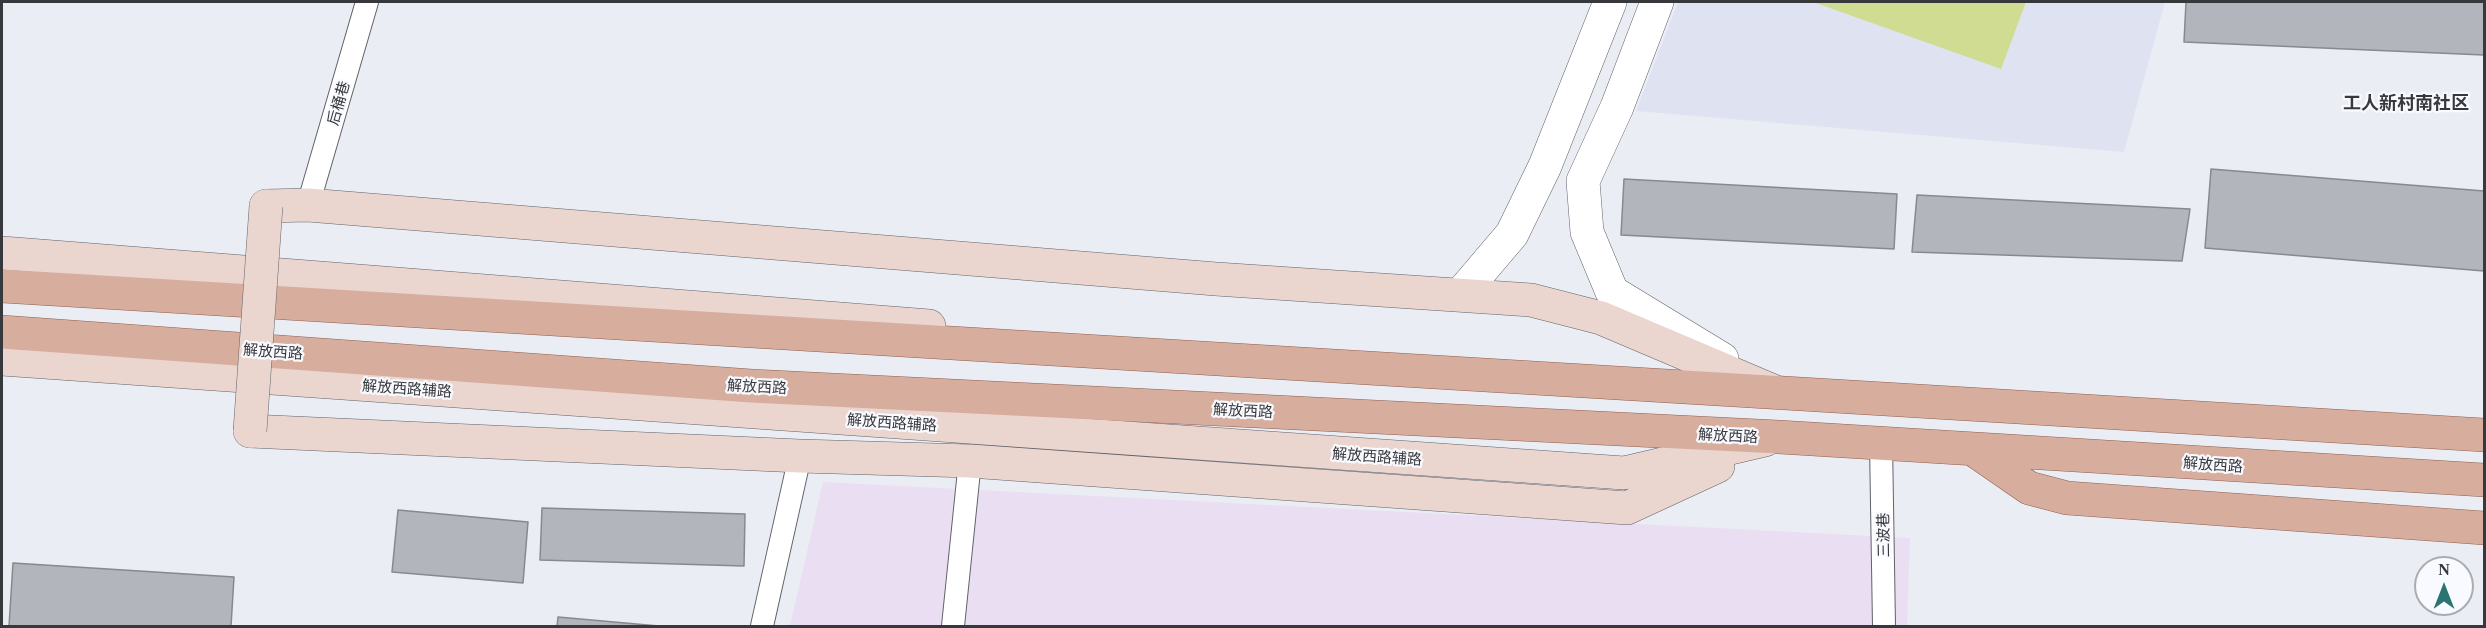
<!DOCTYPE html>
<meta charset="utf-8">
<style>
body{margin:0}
#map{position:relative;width:2486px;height:628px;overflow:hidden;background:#ebedf4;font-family:Georgia,serif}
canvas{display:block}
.frame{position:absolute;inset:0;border:3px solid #37383b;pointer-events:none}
.north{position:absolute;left:2414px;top:556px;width:60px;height:60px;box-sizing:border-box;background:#f9faff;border:2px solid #abacb1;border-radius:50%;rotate:0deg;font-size:16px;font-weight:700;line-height:24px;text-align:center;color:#37383b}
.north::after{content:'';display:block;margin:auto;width:21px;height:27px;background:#2b7471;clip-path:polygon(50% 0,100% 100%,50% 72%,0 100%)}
</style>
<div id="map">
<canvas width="2486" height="628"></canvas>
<div class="frame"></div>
<div class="north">N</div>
</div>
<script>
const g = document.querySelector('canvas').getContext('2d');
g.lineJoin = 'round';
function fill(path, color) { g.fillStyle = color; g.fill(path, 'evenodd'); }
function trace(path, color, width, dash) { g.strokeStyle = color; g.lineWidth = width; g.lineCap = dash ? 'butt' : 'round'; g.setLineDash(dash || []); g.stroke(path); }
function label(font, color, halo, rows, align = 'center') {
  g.font = font + ' Georgia,"Noto Sans SC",serif'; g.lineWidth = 4.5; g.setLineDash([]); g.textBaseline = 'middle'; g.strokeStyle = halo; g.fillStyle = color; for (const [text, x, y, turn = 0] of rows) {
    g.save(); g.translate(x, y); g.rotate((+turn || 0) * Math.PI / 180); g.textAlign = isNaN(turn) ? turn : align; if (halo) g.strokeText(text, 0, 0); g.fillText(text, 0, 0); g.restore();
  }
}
fill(new Path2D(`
 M823,482L1910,538L1907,626H790Z`), '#eadef2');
fill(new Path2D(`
 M1678,2H2165L2124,152L1636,111Z`), '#dfe3f1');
fill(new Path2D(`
 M1813,2H2026L2001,69Z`), '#d0dc92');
const building = new Path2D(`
 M2186,2H2484V55L2184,42Z
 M2211,169L2484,191V271L2205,248Z
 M1624,179L1897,194L1894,249L1621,235Z
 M1917,195L2190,209L2182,261L1912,252Z
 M542,508L745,514L744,566L540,560Z
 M398,510L528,522L523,583L392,572Z
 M13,563L234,577L231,626H9Z
 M558,617L659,626H557Z`);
fill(building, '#b3b5bc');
trace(building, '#87898f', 1.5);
const lane = new Path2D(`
 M308,205L367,2
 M1881,443L1884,626
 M762,626L800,456
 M953,626L970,461`);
const street = new Path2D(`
 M1657,2L1617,107L1583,181L1587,232L1612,292L1722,359
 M1461,294L1512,234L1545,166L1610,2`);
const secondary = new Path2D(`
 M266,206L308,205L1216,279L1531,300L1601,318L1773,391
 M2,253L929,326
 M2,359L1624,473L1765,440
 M250,431L800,456L970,461L1627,508L1718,466`);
const primary = new Path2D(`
 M2,286L2484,435
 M2,332L752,386L1779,437L2484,480
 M1974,450L2029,488L2067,498L2484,528`);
trace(lane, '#616269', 24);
trace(street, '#616269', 34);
trace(secondary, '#616269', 34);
trace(primary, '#8e6052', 34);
trace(lane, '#fff', 22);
trace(street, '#fff', 33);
trace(secondary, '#ebd6cf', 33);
trace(primary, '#d7ad9e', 33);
const secondaryBridge = new Path2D(`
 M250,431L266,206`);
trace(secondaryBridge, '#616269', 34, []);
trace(secondaryBridge, '#ebd6cf', 33);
label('15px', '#37383b', '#f9faff', [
 ["后桶巷",338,103,-74],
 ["解放西路",273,351,4],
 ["解放西路",757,386,3],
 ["解放西路辅路",407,388,4],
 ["解放西路",1243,410,3],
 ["解放西路辅路",892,422,4],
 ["解放西路",1728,435,3],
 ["解放西路辅路",1377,456,4],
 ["解放西路",2213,464,4],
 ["三波巷",1883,535,-91]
]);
label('bold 18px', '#37383b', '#f9faff', [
 ["工人新村南社区",2406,102]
]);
</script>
